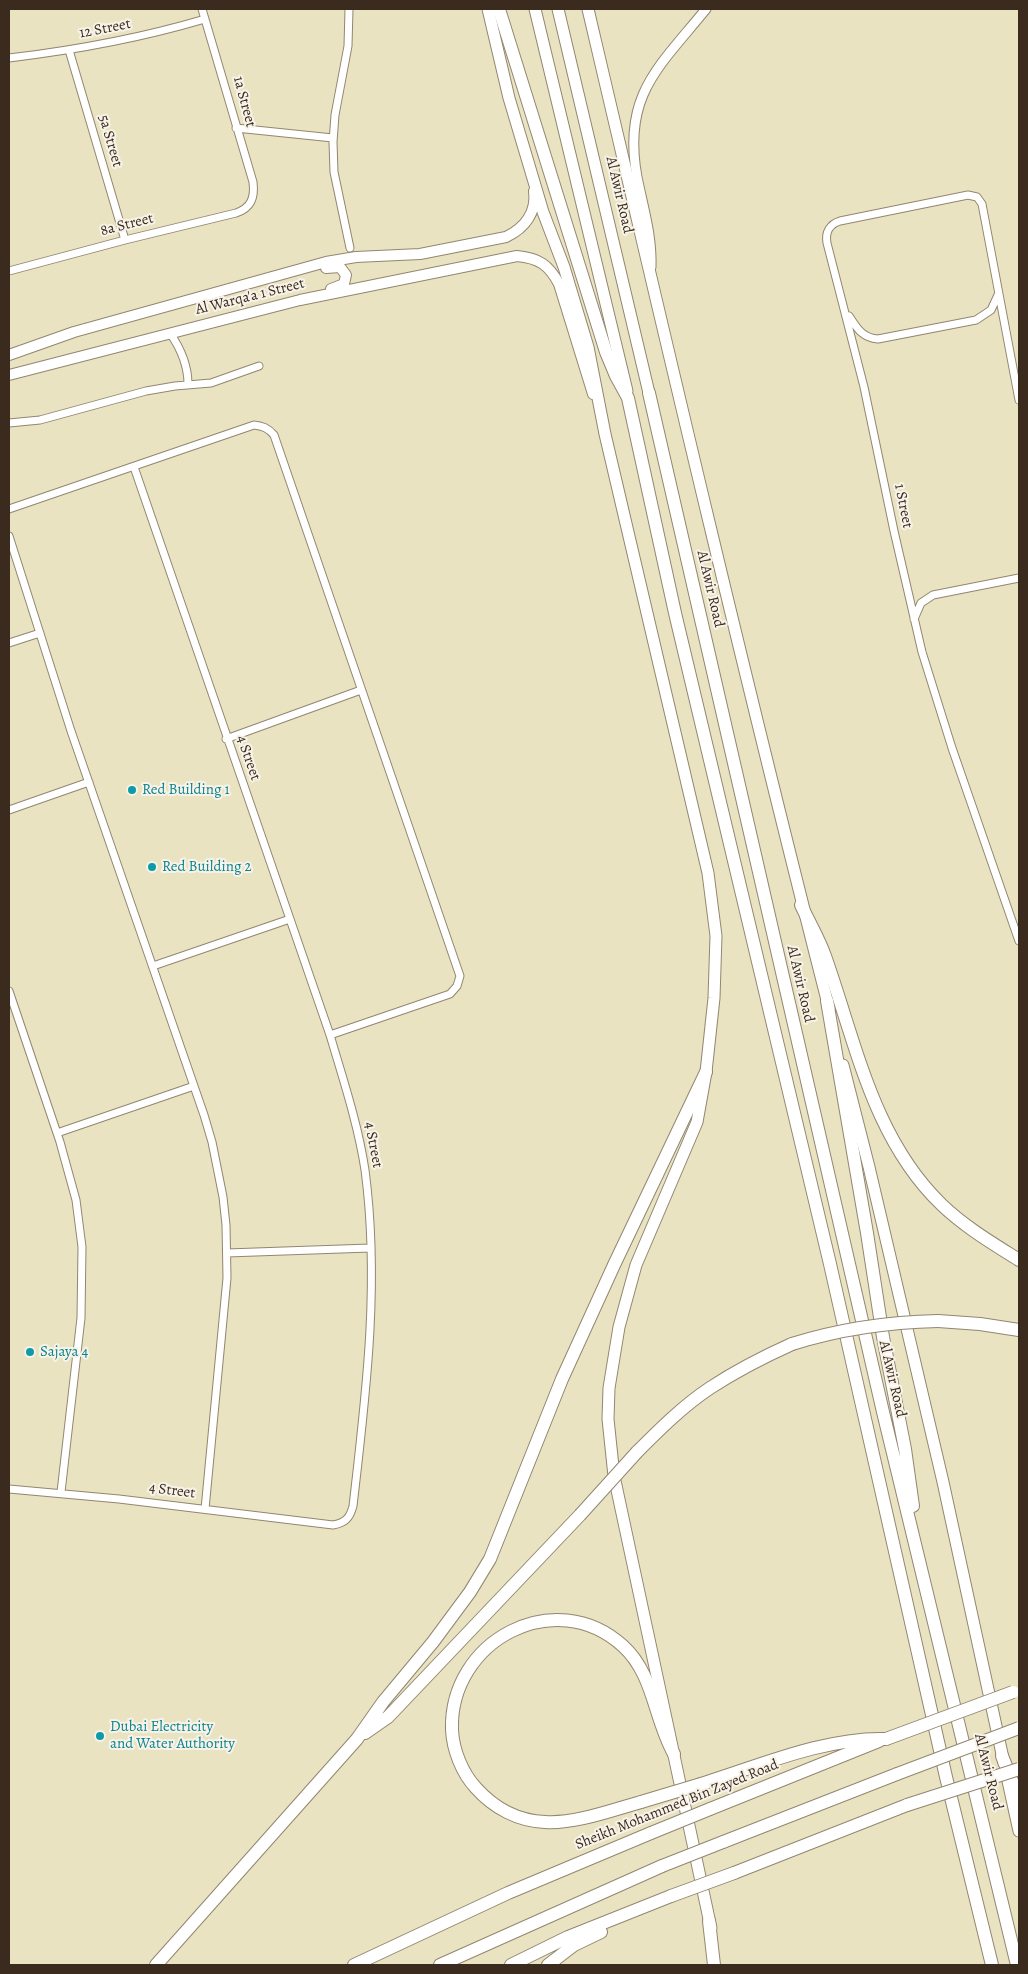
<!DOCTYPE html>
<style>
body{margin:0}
#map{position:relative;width:1028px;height:1974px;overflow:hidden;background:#e9e3c2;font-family:Alegreya,serif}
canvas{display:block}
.frame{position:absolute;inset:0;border:10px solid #3b2a1e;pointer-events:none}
</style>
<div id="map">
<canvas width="1028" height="1974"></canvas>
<div class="frame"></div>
</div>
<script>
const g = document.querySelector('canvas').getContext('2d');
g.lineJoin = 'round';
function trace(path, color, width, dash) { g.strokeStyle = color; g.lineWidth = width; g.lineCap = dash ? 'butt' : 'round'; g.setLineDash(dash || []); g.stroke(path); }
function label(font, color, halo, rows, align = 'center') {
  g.font = font + ' Alegreya,serif'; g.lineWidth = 4; g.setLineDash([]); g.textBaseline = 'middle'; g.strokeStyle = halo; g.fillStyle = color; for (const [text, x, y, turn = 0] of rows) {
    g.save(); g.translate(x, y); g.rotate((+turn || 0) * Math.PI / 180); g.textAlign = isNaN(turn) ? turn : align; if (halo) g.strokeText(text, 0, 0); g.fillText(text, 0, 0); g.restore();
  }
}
const minor = new Path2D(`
 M349,9L348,46L335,115L333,142L334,172L350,248
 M69,50L125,240
 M9,58C76,50 141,38 205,19
 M236,128L333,138
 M9,271L125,240L236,213C251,208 255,198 253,182L202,9
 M849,316C857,328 862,338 878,339L976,320L991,310L998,295
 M170,333C181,349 188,365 188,384
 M1019,400L982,204L977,197L968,195L840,221C830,224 825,232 827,243L864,387L894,531L922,652L952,748L1019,941
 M9,423L40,420L146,391L175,386L211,383L259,366
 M9,509L254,425C263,426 268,428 274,435L460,976L457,986L450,994L330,1035
 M9,536L71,731L204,1115L212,1142L223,1197L226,1225L227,1278L205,1509
 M914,619L921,603L933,595L1019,578
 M9,643L40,633
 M226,739L361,690
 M9,810L89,782
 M153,966L290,919
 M9,991L60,1142L76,1200L82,1247L81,1318L61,1492
 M57,1133L194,1086
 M227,1253L370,1248
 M9,1489L119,1499L333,1525C345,1523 350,1518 353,1506C366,1394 380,1283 365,1170C358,1124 343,1079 330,1035L134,467`);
const tertiary = new Path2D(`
 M651,267C652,235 643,207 637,177C622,95 659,67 706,9`);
const secondary = new Path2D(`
 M326,268L340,267L346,275L344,284L331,289
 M9,355L74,332L326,262L356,257L420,254L506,237C525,228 537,212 534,191
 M9,375L300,300L517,256C539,258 549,265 559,284L593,394`);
const primary = new Path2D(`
 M488,9L509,98L543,212L564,267L588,347L605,434L708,873L716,936L714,998L706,1072L697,1122L636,1265L619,1327L609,1388L608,1419L614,1476L711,1928
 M588,9C666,342 744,676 829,1008
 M843,1065L869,1167L943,1482L1004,1763
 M1008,1781L1019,1831`);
const trunk = new Path2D(`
 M535,9L627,391
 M558,9L649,393`);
const motorway = new Path2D(`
 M499,9L606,352L616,376L628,398L675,613L830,1264L946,1777L992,1965
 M649,393L883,1412L1017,1965
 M801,905C809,922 819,939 825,956C856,1043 873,1139 942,1205C965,1227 992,1243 1019,1260
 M827,1001L867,1233L883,1337L905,1449L913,1506
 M938,1321L980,1324L1019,1330
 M637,1452C660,1429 683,1406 710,1388C736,1371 763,1357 792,1344
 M365,1733L388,1717L580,1515
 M1002,1756L1019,1798
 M701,1784C759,1766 825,1737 886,1739
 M641,1802C612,1810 575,1824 545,1822C518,1821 494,1808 476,1788C462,1773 453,1750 452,1730C449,1641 555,1584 623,1646C654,1674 654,1719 674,1754
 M710,1809L879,1741
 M723,1842L897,1774
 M734,1873L907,1805
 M709,1921L714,1965
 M156,1965L357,1739L383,1702L433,1642L470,1592L490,1559L562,1379L614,1265L706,1072
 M354,1965L508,1893L651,1833
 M440,1965L662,1866
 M511,1965L568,1937L671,1896
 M548,1965L574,1945L601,1932`);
trace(minor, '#928670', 9);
trace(tertiary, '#928670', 11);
trace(secondary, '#928670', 12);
trace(primary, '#928670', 13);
trace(trunk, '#928670', 13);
trace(motorway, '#928670', 14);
trace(minor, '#fff', 7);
trace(tertiary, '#fff', 9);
trace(secondary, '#fff', 10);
trace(primary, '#fff', 11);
trace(trunk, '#fff', 11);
trace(motorway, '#fff', 12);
const motorwayBridge = new Path2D(`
 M792,1344C840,1329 887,1322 938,1321
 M580,1515L637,1452
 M886,1739L1013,1692
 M897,1774L1019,1728
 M641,1802L701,1784
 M907,1805L1019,1769
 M651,1833L710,1809
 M662,1866L723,1842
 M671,1896L734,1873`);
trace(motorwayBridge, '#928670', 14, []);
trace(motorwayBridge, '#fff', 12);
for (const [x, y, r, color] of [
 [132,790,5,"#0f9aa8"],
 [152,867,5,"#0f9aa8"],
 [30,1352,5,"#0f9aa8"],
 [100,1736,5,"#0f9aa8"]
]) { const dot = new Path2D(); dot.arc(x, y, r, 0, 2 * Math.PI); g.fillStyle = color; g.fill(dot); trace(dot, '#f7f3e8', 2); }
label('15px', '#3b2a1e', '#f7f3e8', [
 ["12 Street",105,29,-11],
 ["1a Street",244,102,75],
 ["5a Street",110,141,74],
 ["Al Awir Road",619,195,77],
 ["8a Street",127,225,-14],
 ["Al Warqa'a 1 Street",250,297,-14],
 ["1 Street",903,506,79],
 ["Al Awir Road",710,589,77],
 ["4 Street",248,758,71],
 ["Al Awir Road",800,984,77],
 ["4 Street",373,1145,79],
 ["Al Awir Road",892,1379,77],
 ["4 Street",172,1491,7],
 ["Al Awir Road",988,1772,76],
 ["Sheikh Mohammed Bin Zayed Road",677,1805,-22]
]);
label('15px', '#0d838f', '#f7f3e8', [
 ["Red Building 1",142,790],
 ["Red Building 2",162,867],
 ["Sajaya 4",40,1352],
 ["Dubai Electricity",110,1727],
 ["and Water Authority",110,1744]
], 'left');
</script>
